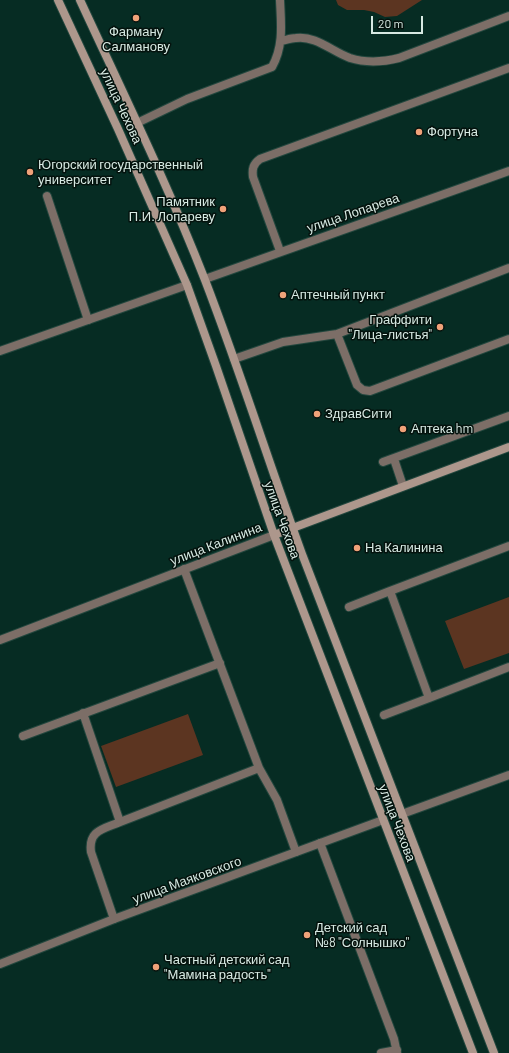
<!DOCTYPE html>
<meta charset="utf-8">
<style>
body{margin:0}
#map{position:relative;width:509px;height:1053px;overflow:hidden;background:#062c23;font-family:Barlow,sans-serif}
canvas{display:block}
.scale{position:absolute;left:371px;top:16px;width:52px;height:18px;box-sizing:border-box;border:2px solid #d7eae3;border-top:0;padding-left:5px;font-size:12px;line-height:14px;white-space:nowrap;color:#d7eae3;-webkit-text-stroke:3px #04120d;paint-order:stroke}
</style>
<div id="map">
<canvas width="509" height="1053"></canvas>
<div class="scale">20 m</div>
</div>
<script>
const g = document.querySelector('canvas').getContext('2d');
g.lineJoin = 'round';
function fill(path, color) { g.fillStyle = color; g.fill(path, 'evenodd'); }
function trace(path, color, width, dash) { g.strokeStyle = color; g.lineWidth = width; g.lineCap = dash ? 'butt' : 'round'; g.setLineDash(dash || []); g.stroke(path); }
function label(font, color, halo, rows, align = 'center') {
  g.font = font + ' Barlow,sans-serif'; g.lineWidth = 3; g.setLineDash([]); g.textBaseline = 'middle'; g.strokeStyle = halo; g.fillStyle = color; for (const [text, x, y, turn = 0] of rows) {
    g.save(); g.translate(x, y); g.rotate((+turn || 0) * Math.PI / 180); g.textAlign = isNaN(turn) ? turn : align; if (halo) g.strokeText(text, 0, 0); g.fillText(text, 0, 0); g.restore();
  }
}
fill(new Path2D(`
 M336,0H422L397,16L385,17L374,12L364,10H347L338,5Z
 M509,597V653L464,669L445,621Z
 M188,714L203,755L116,787L101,746Z`), '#5c3521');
const service = new Path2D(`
 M281,41C286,40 291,38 296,38C315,35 333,52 350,58C366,63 383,62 399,58L509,16
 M137,123L187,99L272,67C284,46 281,23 280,0
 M47,196L88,320
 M280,251L253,177C252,169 253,164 260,159L509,68
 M337,334L357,385L363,390L370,391L509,339
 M234,359L283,342L337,334L509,268
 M394,459L403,486
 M383,462L509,416
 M509,546L390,591L429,698L509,667
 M184,569L259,768L277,800L296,852
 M349,607L390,591
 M83,713L120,822C104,829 88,830 91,852L114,919
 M384,715L429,698
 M23,736L220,663
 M120,822L259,768
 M320,843L394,1039L397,1053
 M381,1053L397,1050`);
const minor = new Path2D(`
 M205,279L509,171
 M0,351L187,285
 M0,640L274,535
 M402,814L509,775`);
const tertiary = new Path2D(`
 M0,964L114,919L383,820`);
const secondary = new Path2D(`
 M58,0L118,129L187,285L216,366L274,535L473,1053
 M80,0C123,93 168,185 205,280C240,371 269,463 302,554C365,721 430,887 494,1053
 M274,535L509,447`);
trace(service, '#23473e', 10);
trace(minor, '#23473e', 10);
trace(tertiary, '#23473e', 10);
trace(secondary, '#23473e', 10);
trace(service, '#7c6e67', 8);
trace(minor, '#7c6e67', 8);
trace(tertiary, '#7c6e67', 8);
trace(secondary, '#ad978c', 8);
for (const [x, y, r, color] of [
 [136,18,4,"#f0a279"],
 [419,132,4,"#f0a279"],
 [30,172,4,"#f0a279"],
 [223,209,4,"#f0a279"],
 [283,295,4,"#f0a279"],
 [440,327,4,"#f0a279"],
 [317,414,4,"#f0a279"],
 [403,429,4,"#f0a279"],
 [357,548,4,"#f0a279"],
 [307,935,4,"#f0a279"],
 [156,967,4,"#f0a279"]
]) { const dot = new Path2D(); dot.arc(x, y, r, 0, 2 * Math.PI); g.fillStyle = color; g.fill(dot); trace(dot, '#04120d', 1.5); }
label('13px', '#d7eae3', '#04120d', [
 ["Фарману",136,32,"center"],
 ["Салманову",136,47,"center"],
 ["Фортуна",427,132],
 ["Югорский государственный",38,165],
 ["университет",38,180],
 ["Памятник",215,202,"right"],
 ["П.И. Лопареву",215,217,"right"],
 ["Аптечный пункт",291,295],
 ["Граффити",432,320,"right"],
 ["\"Лица-листья\"",432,335,"right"],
 ["ЗдравСити",325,414],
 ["Аптека hm",411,429],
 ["На Калинина",365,548],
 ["Детский сад",315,928],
 ["№8 \"Солнышко\"",315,943],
 ["Частный детский сад",164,960],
 ["\"Мамина радость\"",164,975]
], 'left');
label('13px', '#d7eae3', '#04120d', [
 ["улица Чехова",121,106,65],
 ["улица Лопарева",353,213,-19],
 ["улица Чехова",282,520,70],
 ["улица Калинина",216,544,-21],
 ["улица Чехова",397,823,69],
 ["улица Маяковского",187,880,-20]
]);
</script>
